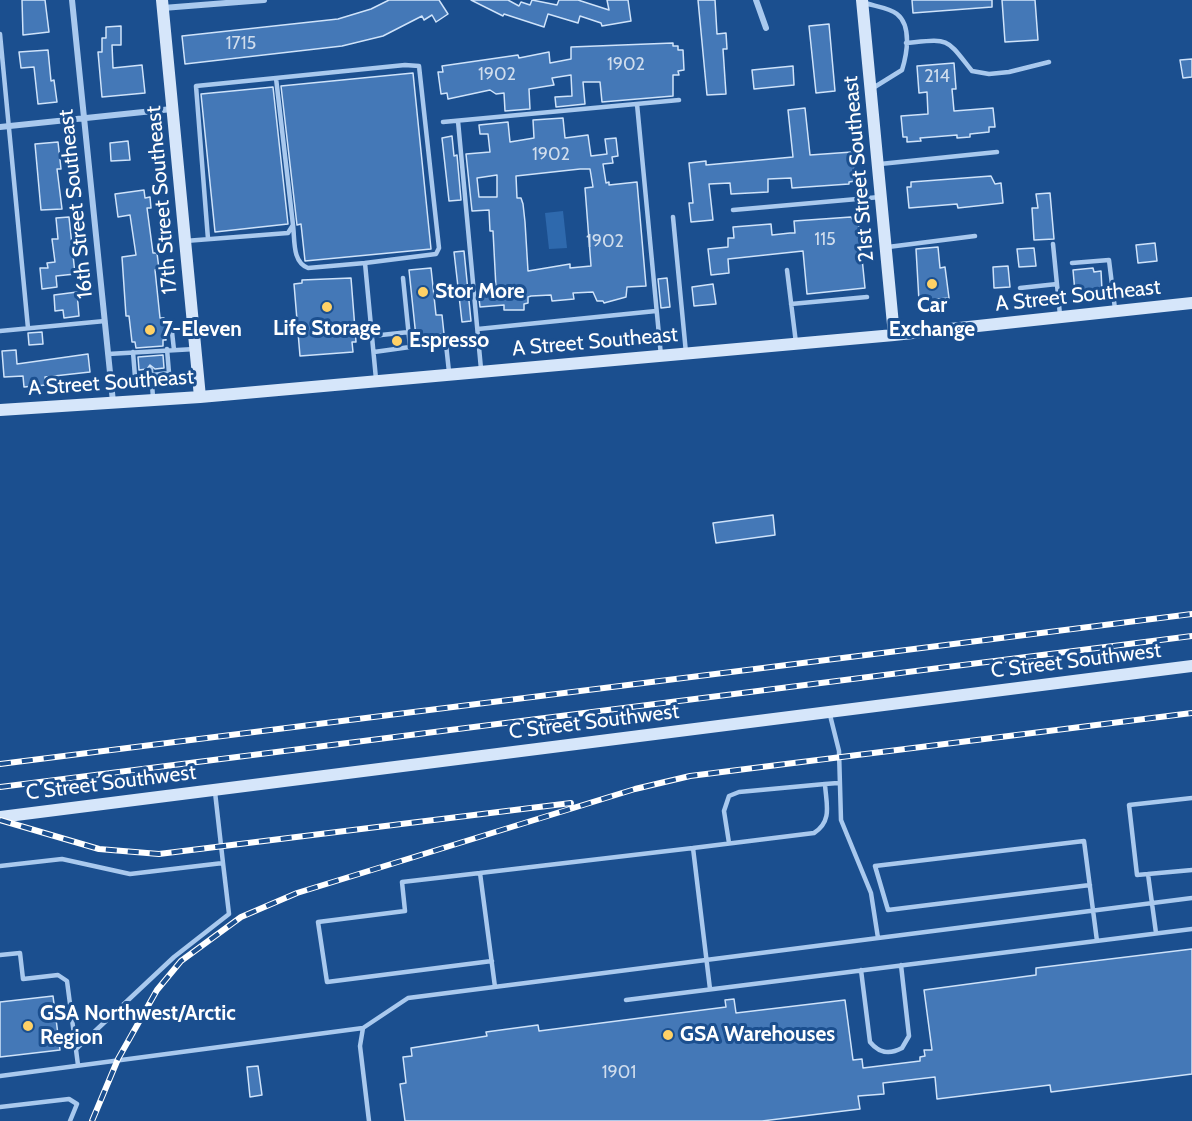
<!DOCTYPE html>
<style>
body{margin:0}
canvas{display:block;background:#1b4f8f}
</style>
<canvas width="1192" height="1121"></canvas>
<script>
const g = document.querySelector('canvas').getContext('2d');
g.lineJoin = 'round';
function fill(path, color) { g.fillStyle = color; g.fill(path, 'evenodd'); }
function trace(path, color, width, dash) { g.strokeStyle = color; g.lineWidth = width; g.lineCap = dash ? 'butt' : 'round'; g.setLineDash(dash || []); g.stroke(path); }
function label(font, color, halo, rows, align = 'center') {
  g.font = font + ' Cabin,sans-serif'; g.lineWidth = 6; g.setLineDash([]); g.textBaseline = 'middle'; g.strokeStyle = halo; g.fillStyle = color; for (const [text, x, y, turn = 0] of rows) {
    g.save(); g.translate(x, y); g.rotate((+turn || 0) * Math.PI / 180); g.textAlign = isNaN(turn) ? turn : align; if (halo) g.strokeText(text, 0, 0); g.fillText(text, 0, 0); g.restore();
  }
}
fill(new Path2D(`
 M563,211L567,248L549,249L545,213Z`), '#2e69ad');
const building = new Path2D(`
 M22,0H45L49,32L23,35Z
 M389,0H439L448,14L436,22L432,15L424,20L422,16L383,36L342,46L185,64L182,36L338,19L371,9Z
 M471,0H508L519,6L521,2L530,5L532,0L557,5L559,0H578L609,10L607,0H628L631,21L602,26L601,23L580,16L578,23L548,14L544,27L504,14L503,16Z
 M698,0H715L717,34L726,33L727,49H723L726,94L707,95Z
 M912,0H992V7L913,13Z
 M1002,0H1035L1038,40L1005,42Z
 M829,24L835,91L816,93L809,26Z
 M121,26V45H112L113,68L142,65L145,93L102,97L98,52H102V38H106V27Z
 M673,43V46H678V50H683L684,70L678,71L679,75H673V96L602,102L600,82H583L585,104L556,107L555,97L572,96L571,75L552,78L554,85L529,89L530,109L505,111L504,93L496,94L490,90L448,99L447,93L441,94L438,72H443L442,66L518,55L519,58L549,52L550,63L571,59V47Z
 M48,50L51,81L54,80L57,102L38,104L34,67L21,68L19,52Z
 M1192,59V77L1183,78L1180,60Z
 M954,63L956,89H952L954,111L993,108L995,127H989V132L970,134V137L957,138V135L920,138L921,141L907,142V137H903L901,116L928,114L927,92L919,93L917,66Z
 M793,66L794,85L754,89L752,70Z
 M413,73L431,249L305,261L301,224L297,225L281,86Z
 M273,87L288,224L215,232L201,94Z
 M805,108L810,155L852,152L855,181L849,182V184L792,188L791,178L768,179V192L731,194L730,183L709,184L713,220L691,222L689,203H693L689,163L706,161V165L793,157L788,110Z
 M563,118L565,138L588,135L591,156L607,154L605,139L616,138L618,156L612,157L613,163L603,164L606,183L609,182V185L637,182L646,286L627,287L626,297L604,303L603,301H597L593,292L573,293L574,299L552,301L551,295L531,296L528,297V303L524,304V310H504V305L480,307L478,290L496,288L493,231H490L489,210L472,211L466,154L490,152L488,134H480L479,125L508,122L510,142L534,138L533,120ZM580,169H590L593,187L585,188L591,266L570,268V264L528,271L525,222L523,204L521,198H517L516,176ZM497,175V197H479L477,178Z
 M452,136L454,156L457,155L461,200L449,201L442,138Z
 M128,141L130,160L111,161L110,143Z
 M58,142L61,169H57L62,209L41,210L35,144Z
 M991,176L995,184L1001,183L1003,203L958,208L957,204L909,208L907,187H911V182Z
 M144,190L145,198L150,197L151,208H147L153,253H157L159,269L155,270L160,318H164L166,340H163V346L136,348L135,342H132L129,316H126L122,257L136,255L130,215L118,217L115,194Z
 M1050,193L1054,239L1034,240L1032,208H1038L1036,194Z
 M69,217L75,274L56,276L57,287L42,289L40,268H48L47,263L55,262L52,239H58L56,218Z
 M851,217L852,219L858,218L865,288L807,294L803,251L728,259L729,273L711,275L708,249L728,247V238H734L733,227L771,224L772,235L790,233H795L794,221Z
 M1155,243L1157,261L1138,263L1136,245Z
 M938,247L940,268L945,267L949,298L919,301L916,249Z
 M1034,248L1036,266L1019,267L1017,249Z
 M464,251L471,321L462,322L454,252Z
 M1008,266L1010,287L994,288L993,267Z
 M431,268L436,315H442L444,334L416,337L409,270Z
 M1093,268L1094,272L1101,271L1102,290L1075,292L1073,270Z
 M351,278L356,342H352L353,352L300,356L294,284L302,283V280Z
 M667,278L670,307L661,308L658,279Z
 M713,284L716,304L694,306L692,287Z
 M77,292L79,316L64,318L63,310L55,311L54,295Z
 M42,332L43,344L29,345L28,333Z
 M16,350L17,364L88,354L90,372L45,377L46,385L24,387L23,376L4,377L2,351Z
 M163,355L164,368L155,369L150,365L147,369L139,370L138,357Z
 M773,515L775,535L716,543L713,523Z
 M1192,949V1074L1051,1092L1050,1085L937,1099L935,1077L883,1083L884,1094L858,1096L860,1109L762,1121H405L400,1084L406,1083L403,1057L412,1056L411,1048L487,1036L486,1032L508,1029L538,1025L539,1031L726,1007L725,1000L734,999L736,1013L845,1000L853,1060L862,1059L863,1068L920,1061V1057L925,1056L924,1050H932L924,990L1036,975V968Z
 M53,996L60,1050L0,1057V1002Z
 M258,1066L262,1095L250,1097L247,1067Z`);
fill(building, '#4478b7');
trace(building, '#cfe3fa', 1.5);
trace(new Path2D(`
 M865,3C874,6 890,8 897,14C912,26 907,54 902,70L873,88
 M0,34L28,328
 M906,43C951,39 945,37 972,71L989,74L1009,72L1049,62
 M276,78L405,65L419,66L439,248L436,254L365,263
 M637,104L661,356
 M458,121L481,369
 M443,122L679,100
 M880,164L997,152
 M733,210L880,197
 M673,217L686,353
 M293,225C295,240 292,262 308,268L365,263L376,379
 M185,241L288,233L293,225L276,78L196,86L208,239
 M1053,244L1060,315
 M888,247L975,236
 M1072,263L1109,260L1115,309
 M787,270L796,343
 M403,278L410,347L446,344L449,372
 M1020,288L1057,284
 M791,304L867,297
 M171,323L174,350
 M478,329L656,311
 M0,331L105,321
 M372,336L409,332
 M133,352L135,377L169,373L167,349
 M374,352L410,347
 M108,354L195,349
 M151,369L153,398
 M830,715L839,751L841,820L871,893L878,938
 M1192,798L1129,805L1137,875L1192,870
 M729,843L724,811L729,796L739,792L825,784
 M693,848L814,833C833,821 826,803 825,784L838,783
 M0,866L62,859L130,874L223,863L215,792
 M480,873L693,848L710,989
 M1148,874L1156,933
 M1090,885L888,910L875,866L1084,841L1097,941
 M0,955L20,953L23,979L58,975L67,981L78,1065
 M492,961L327,982L318,922L405,911L402,882L480,873C485,911 490,949 495,987
 M861,970L870,1042C879,1053 889,1055 902,1048L909,1036L901,965
 M626,1000L1192,929
 M363,1028L360,1046L369,1121
 M76,1049L174,957L229,914L223,863
 M0,1076L363,1028L408,998L1192,898
 M0,1107L69,1099L77,1104L70,1121`), '#a9c9ee', 4.5);
trace(new Path2D(`
 M72,0L113,402
 M756,0L766,28
 M163,8L264,0
 M0,127L172,109`), '#a9c9ee', 6);
trace(new Path2D(`
 M162,0L200,397
 M862,0L894,335
 M0,410L200,397L894,335L1192,303
 M0,817L1192,666`), '#d6e6fa', 12);
const rail = new Path2D(`
 M0,764L1192,614
 M0,787L1192,636
 M0,820L99,849L159,854L571,803
 M92,1121L118,1059L157,990L181,961L241,917L297,893L635,789L690,776L1192,713`);
trace(rail, '#fff', 6);
trace(rail, '#1b4f8f', 4, [11]);
for (const [x, y, r, color] of [
 [932,284,6,"#ffd166"],
 [423,292,6,"#ffd166"],
 [327,307,6,"#ffd166"],
 [150,330,6,"#ffd166"],
 [397,341,6,"#ffd166"],
 [28,1026,6,"#ffd166"],
 [668,1035,6,"#ffd166"]
]) { const dot = new Path2D(); dot.arc(x, y, r, 0, 2 * Math.PI); g.fillStyle = color; g.fill(dot); trace(dot, '#1b4f8f', 2); }
label('18px', '#d0dded', null, [
 ["1715",241,44],
 ["1902",626,65],
 ["1902",497,75],
 ["214",937,77],
 ["1902",551,155],
 ["115",825,240],
 ["1902",605,242],
 ["1901",619,1073]
]);
label('21px', '#fff', '#1b4f8f', [
 ["21st Street Southeast",859,169,-95],
 ["17th Street Southeast",162,200,-95],
 ["16th Street Southeast",76,204,-96],
 ["A Street Southeast",1078,296,-6],
 ["A Street Southeast",595,342,-5],
 ["A Street Southeast",111,383,-4],
 ["C Street Southwest",1076,661,-7],
 ["C Street Southwest",594,722,-7],
 ["C Street Southwest",111,783,-7]
]);
label('bold 21px', '#fff', '#1b4f8f', [
 ["Stor More",435,292],
 ["Car",932,306,"center"],
 ["Exchange",932,330,"center"],
 ["Life Storage",327,329,"center"],
 ["7-Eleven",162,330],
 ["Espresso",409,341],
 ["GSA Northwest/Arctic",40,1014],
 ["Region",40,1038],
 ["GSA Warehouses",680,1035]
], 'left');
</script>
